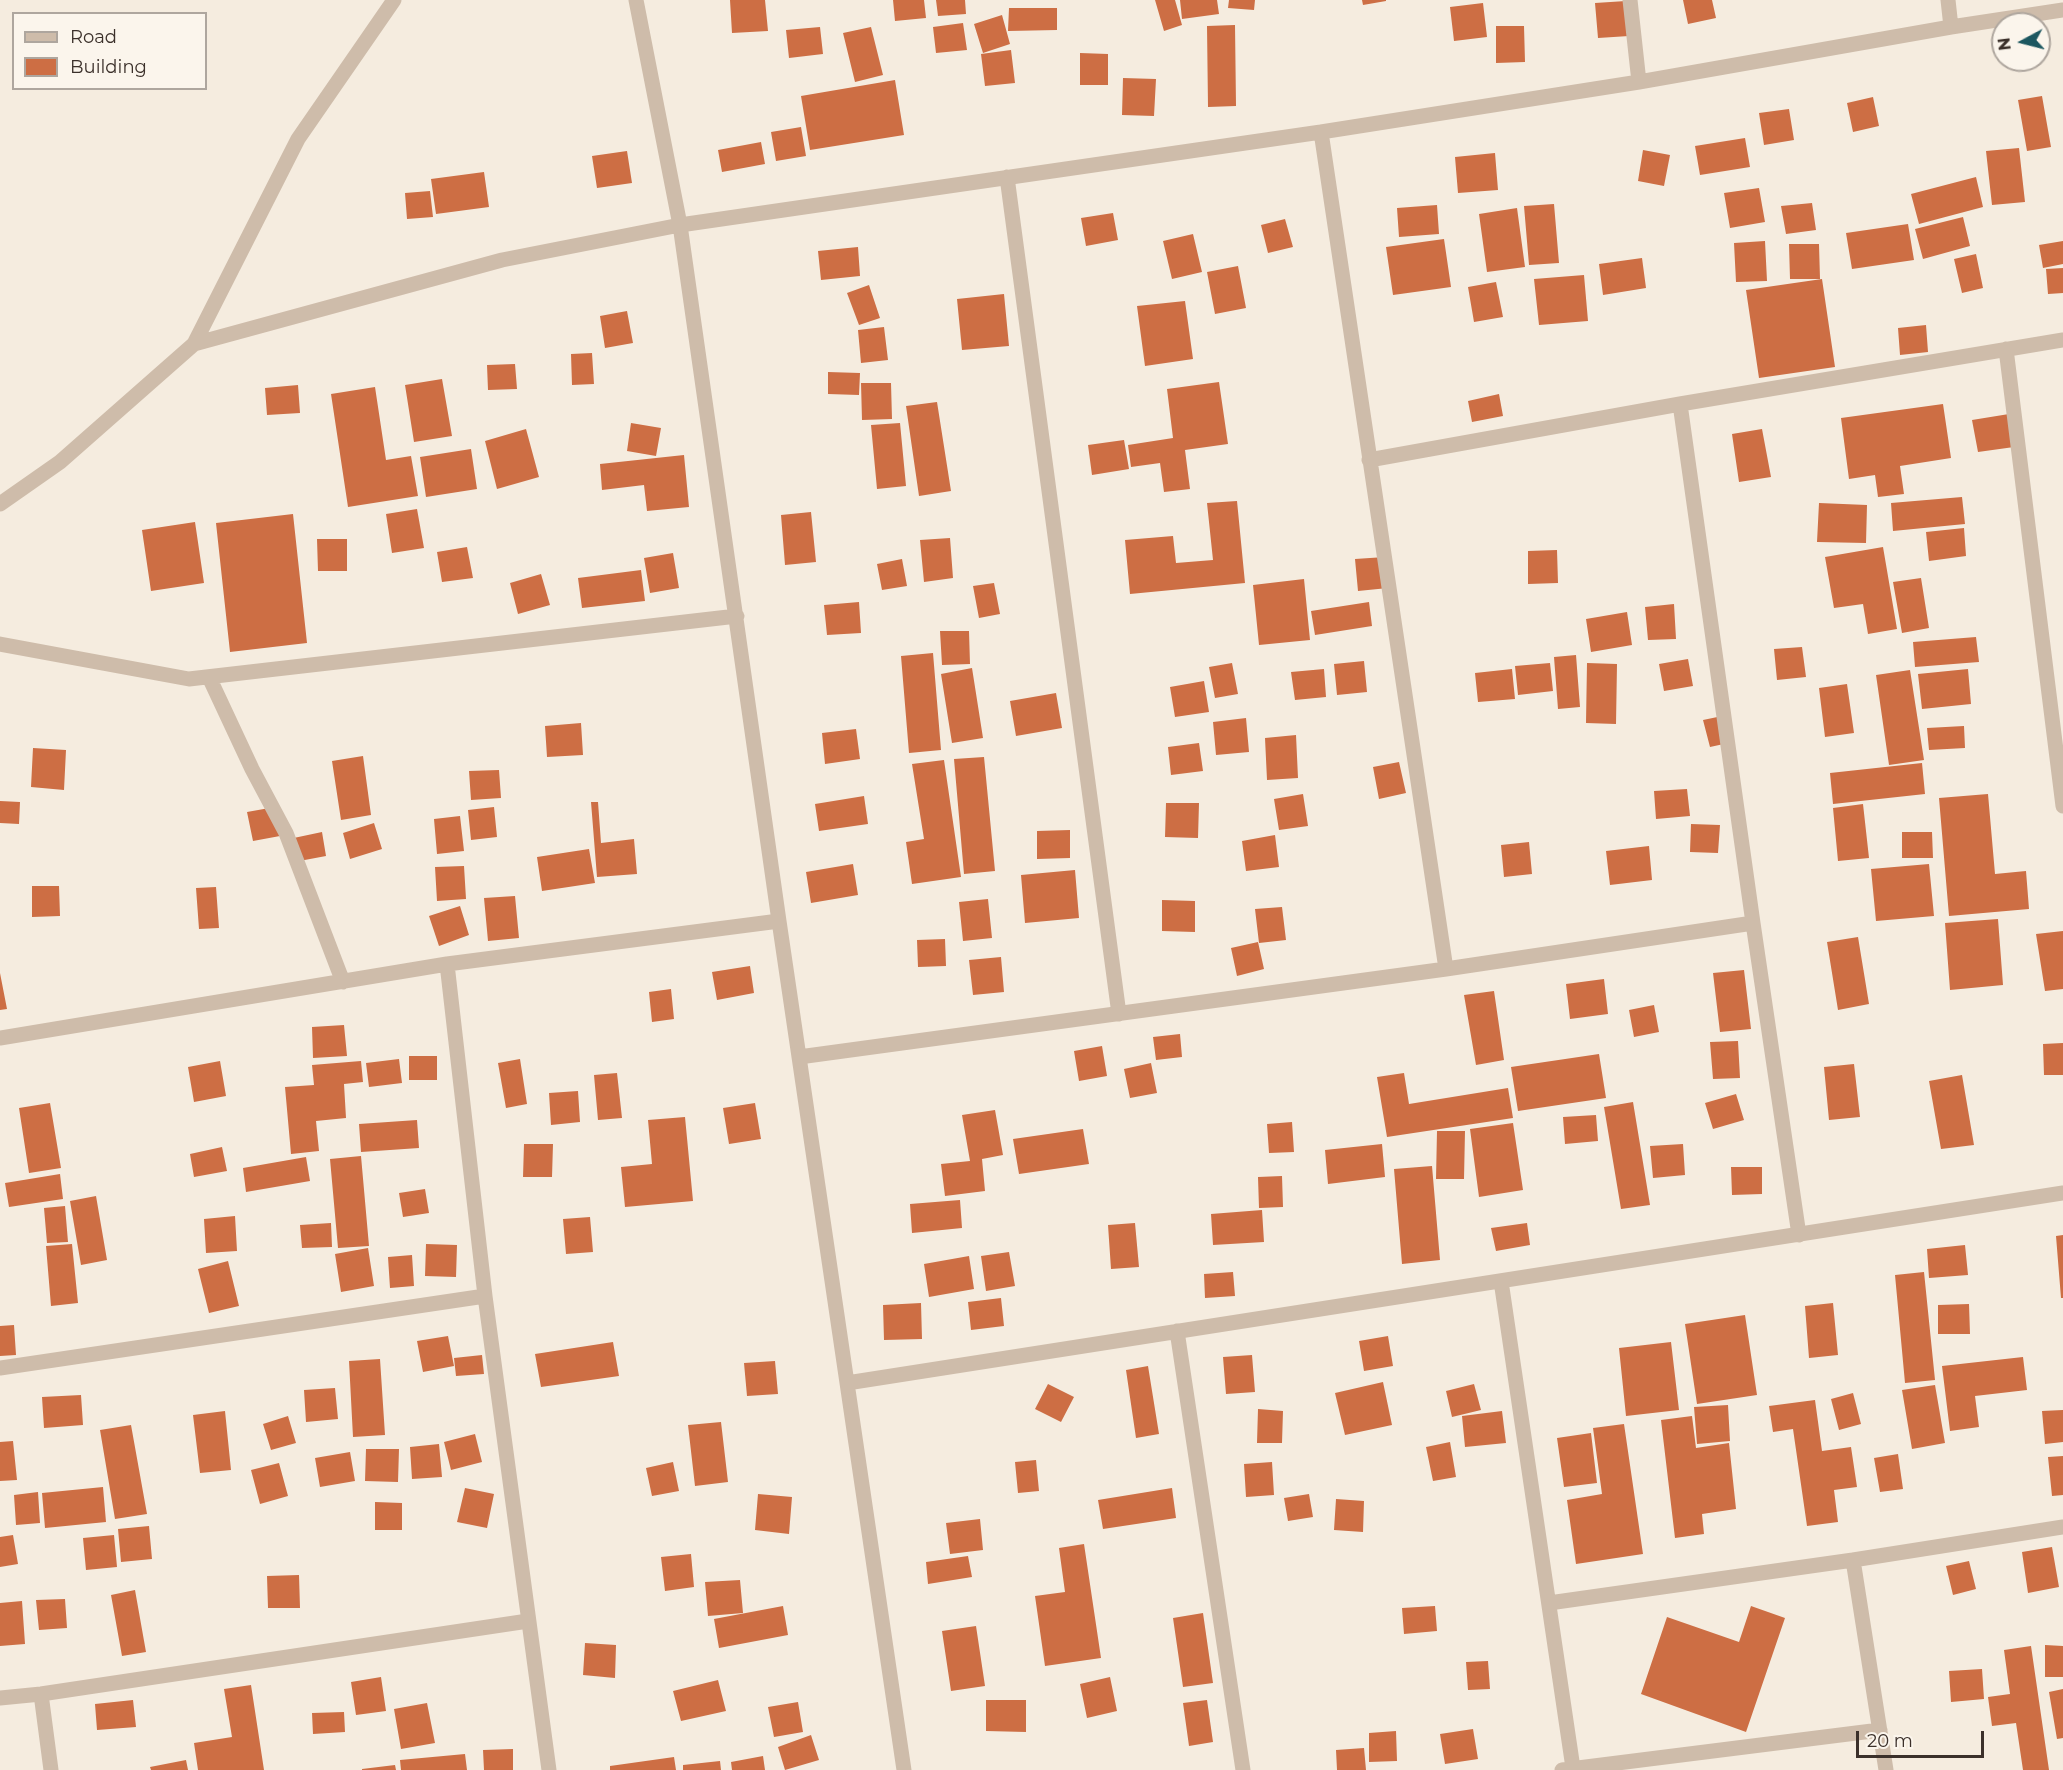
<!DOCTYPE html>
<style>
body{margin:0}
#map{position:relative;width:2063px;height:1770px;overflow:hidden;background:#f5ecdf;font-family:Montserrat,sans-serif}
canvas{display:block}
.legend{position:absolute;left:12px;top:12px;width:195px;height:78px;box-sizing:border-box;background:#fbf5ec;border:2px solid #aea69e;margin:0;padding:8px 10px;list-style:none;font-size:18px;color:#3b302a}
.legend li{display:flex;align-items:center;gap:12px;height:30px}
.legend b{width:30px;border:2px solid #aea69e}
.north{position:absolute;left:1991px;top:12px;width:60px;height:60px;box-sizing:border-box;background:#fbf5ec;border:2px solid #aea69e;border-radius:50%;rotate:263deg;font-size:16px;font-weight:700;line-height:24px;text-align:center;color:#3b302a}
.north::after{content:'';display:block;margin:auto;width:21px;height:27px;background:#1c5760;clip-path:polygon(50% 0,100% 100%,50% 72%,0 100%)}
.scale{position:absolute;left:1856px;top:1731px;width:128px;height:27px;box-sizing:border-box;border:3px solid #3b302a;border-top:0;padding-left:8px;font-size:18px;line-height:21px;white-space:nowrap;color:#3b302a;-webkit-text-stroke:4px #fbf5ec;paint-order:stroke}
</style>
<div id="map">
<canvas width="2063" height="1770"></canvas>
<ul class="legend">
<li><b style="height:8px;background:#cebcaa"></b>Road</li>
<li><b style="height:16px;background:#cd6e44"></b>Building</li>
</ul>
<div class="north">N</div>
<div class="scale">20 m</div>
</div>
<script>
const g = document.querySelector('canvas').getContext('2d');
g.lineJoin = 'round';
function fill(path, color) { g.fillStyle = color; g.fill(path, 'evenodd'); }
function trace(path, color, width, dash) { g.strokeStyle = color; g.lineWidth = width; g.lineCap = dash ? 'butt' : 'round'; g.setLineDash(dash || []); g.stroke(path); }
fill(new Path2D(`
 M730,0H765L768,31L732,33Z
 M893,0H924L926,18L895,21Z
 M936,0H965L966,14L938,16Z
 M1155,0H1175L1182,25L1164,31Z
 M1180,0H1217L1219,14L1182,19Z
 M1229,0H1255L1254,10L1228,8Z
 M1362,0H1386V1L1363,5Z
 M1683,0H1712L1716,18L1688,24Z
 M1626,1L1629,36L1598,38L1595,3Z
 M1483,3L1487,37L1454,41L1450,7Z
 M1009,8H1057V30L1008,31Z
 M1002,15L1010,44L983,53L974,24Z
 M963,23L967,50L936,53L933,27Z
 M1235,25L1236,106L1208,107L1207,26Z
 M1496,26H1524L1525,62L1496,63Z
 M820,27L823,54L789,58L786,30Z
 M871,27L883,75L855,82L843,33Z
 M1011,50L1015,83L985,86L981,54Z
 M1080,53L1108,54V85H1080Z
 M1123,78L1156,79L1154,116L1122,115Z
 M895,80L904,135L810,150L801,96Z
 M2042,96L2051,147L2027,151L2018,100Z
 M1873,97L1879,126L1853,132L1847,103Z
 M1789,109L1794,140L1764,145L1759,113Z
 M801,127L806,156L776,161L771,132Z
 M1745,138L1750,167L1700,175L1695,146Z
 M761,142L765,164L722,172L718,150Z
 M2019,148L2025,202L1992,205L1986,151Z
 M1643,150L1670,155L1664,186L1638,181Z
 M627,151L632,183L597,188L592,156Z
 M1495,153L1498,190L1458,193L1455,157Z
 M484,172L489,207L436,214L431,179Z
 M1976,177L1983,207L1919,224L1911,194Z
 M1759,188L1765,222L1730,228L1724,193Z
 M430,191L433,217L407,219L405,193Z
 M1812,203L1816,230L1786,234L1781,206Z
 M1554,204L1559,263L1529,265L1524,206Z
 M1437,205L1439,234L1399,237L1397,208Z
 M1517,208L1525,267L1487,272L1479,214Z
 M1113,213L1118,240L1086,246L1081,218Z
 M1963,217L1970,246L1923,259L1915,229Z
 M1285,219L1293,247L1268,253L1261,225Z
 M1908,224L1914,260L1852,269L1846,233Z
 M1193,234L1202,272L1172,279L1163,241Z
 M1444,239L1451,287L1393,295L1386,247Z
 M1765,241L1767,281L1736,282L1734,243Z
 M2063,241V264L2043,268L2039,245Z
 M1789,244H1819L1820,279H1790Z
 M858,247L860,276L821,280L818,251Z
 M1976,254L1983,288L1962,293L1954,259Z
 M1642,258L1646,288L1603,295L1599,264Z
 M1238,266L1246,308L1215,314L1207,272Z
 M2063,268V293L2048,294L2046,269Z
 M1584,275L1588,321L1539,325L1534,279Z
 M1822,279L1835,367L1759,378L1746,290Z
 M1496,282L1503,317L1474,322L1468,287Z
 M869,285L880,318L859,325L847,293Z
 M1004,294L1009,346L962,350L957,299Z
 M1185,301L1193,359L1145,366L1137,306Z
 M627,311L633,343L605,348L600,316Z
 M1926,325L1928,352L1900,355L1898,328Z
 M884,327L888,360L861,363L858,330Z
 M592,353L594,384L572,385L571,354Z
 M515,364L517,389L488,390L487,365Z
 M828,372L860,373L859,395L828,394Z
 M442,379L452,436L414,442L405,385Z
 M1219,382L1228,444L1185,450L1190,489L1164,492L1160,463L1131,467L1128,445L1173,438L1167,389Z
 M861,383H891L892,419L862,420Z
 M298,385L300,413L267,415L265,388Z
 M375,387L386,460L411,456L418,496L348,507L331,394Z
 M1499,394L1503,416L1472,422L1468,401Z
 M937,402L951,491L919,496L906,406Z
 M1943,404L1951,458L1900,466L1904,494L1878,497L1875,475L1849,479L1841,418Z
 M2009,414L2014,447L1978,452L1972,420Z
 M631,423L661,428L656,456L627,451Z
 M900,423L906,486L877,489L871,425Z
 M526,429L539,477L497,489L485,441Z
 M1762,429L1771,477L1739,482L1732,434Z
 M1124,440L1129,469L1092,475L1088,445Z
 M471,449L477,489L426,497L420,457Z
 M684,455L689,507L647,511L644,485L602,490L600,464Z
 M1962,497L1965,524L1893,531L1891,503Z
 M1237,501L1245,583L1130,594L1125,540L1173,536L1176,563L1213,560L1207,503Z
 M1819,503L1867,505L1866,543L1817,542Z
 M417,509L424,548L392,553L386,514Z
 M811,512L816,562L785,565L781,515Z
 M293,514L307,643L230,652L216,523Z
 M195,522L204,583L151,591L142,530Z
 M1964,528L1966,556L1929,561L1926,532Z
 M950,538L953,578L924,582L920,540Z
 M317,539H347V571H318Z
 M467,547L473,578L442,582L437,552Z
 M1883,547L1897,629L1868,634L1863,604L1834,608L1825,557Z
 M1557,550L1558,583L1528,584V551Z
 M673,553L679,588L650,593L644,558Z
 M1385,557L1388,588L1358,591L1355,559Z
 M902,559L907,586L882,590L877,564Z
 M641,570L645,601L582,608L578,578Z
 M541,574L550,605L518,614L510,583Z
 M1921,578L1929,628L1902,633L1893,582Z
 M1304,579L1310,640L1259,645L1253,585Z
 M994,583L1000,614L979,618L973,586Z
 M859,602L861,633L827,635L824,605Z
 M1369,602L1372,626L1315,635L1311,611Z
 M1674,604L1676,639L1648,640L1645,607Z
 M1627,612L1632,645L1591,652L1586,619Z
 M940,631H969L970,664L942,665Z
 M1976,637L1979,662L1915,667L1913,642Z
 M1802,647L1806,677L1777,680L1774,649Z
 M933,653L941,750L909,753L901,656Z
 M1576,655L1580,707L1558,709L1554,657Z
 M1688,659L1693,686L1664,691L1659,664Z
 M1364,661L1367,692L1337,695L1334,664Z
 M1232,663L1238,694L1215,698L1209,667Z
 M1550,663L1553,691L1518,695L1515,666Z
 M1587,663L1617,664L1616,724L1586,723Z
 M972,668L983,738L952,743L941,674Z
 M1324,669L1326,697L1295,700L1291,672Z
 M1512,669L1515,699L1478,702L1475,673Z
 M1968,669L1971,704L1922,709L1918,674Z
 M1910,670L1924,760L1889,765L1876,675Z
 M1204,681L1209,712L1175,717L1170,687Z
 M1847,684L1854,733L1825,737L1819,688Z
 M1056,693L1062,728L1016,736L1010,701Z
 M1727,715L1733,742L1710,747L1703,720Z
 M1246,718L1249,752L1216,755L1213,722Z
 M581,723L583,755L547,757L545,726Z
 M1964,726L1965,748L1929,750L1927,728Z
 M856,729L860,759L825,764L822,733Z
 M1296,735L1298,778L1267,780L1265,738Z
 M1199,743L1203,771L1171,775L1168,747Z
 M33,748L66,750L64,790L31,787Z
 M363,756L371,815L341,820L332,761Z
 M984,757L995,871L964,874L954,759Z
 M944,760L961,877L912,884L906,842L924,839L912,764Z
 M1399,762L1406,793L1379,799L1373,767Z
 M1922,763L1925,794L1833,804L1830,773Z
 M499,770L501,798L471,800L469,771Z
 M1687,789L1690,816L1656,819L1654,791Z
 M1303,794L1308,826L1279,830L1274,799Z
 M1988,794L1995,874L2026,871L2029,909L1949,916L1939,798Z
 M864,796L868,824L819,831L815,804Z
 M0,801L20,802L19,824L0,823Z
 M591,802H598L601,843L634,839L637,874L597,877Z
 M1166,803H1199L1198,838L1165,837Z
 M1863,804L1869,858L1838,861L1833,808Z
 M275,807L280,836L253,841L247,812Z
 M494,807L497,837L471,840L468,810Z
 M460,816L464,851L437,854L434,819Z
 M374,823L382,849L350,859L343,833Z
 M1691,824L1720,825L1718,853L1690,852Z
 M1070,830V858L1037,859V831Z
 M322,832L326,856L294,862L289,839Z
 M1902,832H1932L1933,858H1902Z
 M1275,835L1279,867L1246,871L1242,841Z
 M1529,842L1532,874L1504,877L1501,845Z
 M1649,846L1652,880L1610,885L1606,851Z
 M589,849L595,883L542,891L537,857Z
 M853,864L858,895L811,903L806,872Z
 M1929,864L1934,916L1876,921L1871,869Z
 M464,866L466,899L437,901L435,867Z
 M1075,870L1079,918L1025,923L1021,875Z
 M32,886H59L60,916L32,917Z
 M216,887L219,928L199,929L196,888Z
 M515,896L519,938L488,941L484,898Z
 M988,899L992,938L963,941L959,902Z
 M1162,900L1195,901V932L1162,931Z
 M460,906L469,935L439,946L429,916Z
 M1282,907L1286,940L1259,943L1255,909Z
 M1998,919L2003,985L1950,990L1945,923Z
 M2063,931V989L2045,991L2036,934Z
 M1858,937L1869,1004L1838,1010L1827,942Z
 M945,939L946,966L918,967L917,940Z
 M1258,942L1264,969L1237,976L1231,948Z
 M1001,957L1004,992L973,995L969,960Z
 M750,966L754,993L717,1000L712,972Z
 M1744,970L1751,1029L1720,1032L1713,973Z
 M0,973L7,1009L0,1010Z
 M1604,979L1608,1014L1570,1019L1566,984Z
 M671,989L674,1019L652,1022L649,992Z
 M1494,991L1504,1060L1476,1065L1464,995Z
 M1654,1005L1659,1032L1634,1037L1629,1010Z
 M344,1025L347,1056L313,1058L312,1027Z
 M1180,1034L1182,1057L1156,1060L1153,1037Z
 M1738,1041L1740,1078L1713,1079L1710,1042Z
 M2063,1043V1075H2044L2043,1044Z
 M1102,1046L1107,1076L1079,1081L1074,1051Z
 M1599,1054L1606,1098L1518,1111L1511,1067Z
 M409,1056H437V1080H409Z
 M399,1059L402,1083L369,1087L366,1063Z
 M520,1059L527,1104L506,1108L498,1063Z
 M220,1061L226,1096L194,1102L188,1067Z
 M361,1061L363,1082L344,1084L346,1118L316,1121L319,1151L291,1154L285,1087L314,1085L312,1065Z
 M1151,1063L1157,1093L1130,1098L1124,1069Z
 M1854,1064L1860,1117L1829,1120L1824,1067Z
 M617,1073L622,1118L598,1120L594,1075Z
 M1404,1073L1409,1104L1508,1088L1513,1118L1387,1137L1377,1077Z
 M1962,1075L1974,1145L1941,1149L1929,1081Z
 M578,1091L580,1122L551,1125L549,1093Z
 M1736,1094L1744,1120L1713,1129L1705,1103Z
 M1633,1102L1650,1205L1621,1209L1604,1107Z
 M50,1103L61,1168L29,1173L19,1108Z
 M755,1103L761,1139L729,1144L723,1108Z
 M995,1110L1003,1155L982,1159L985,1191L945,1196L941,1164L970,1161L962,1115Z
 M1596,1115L1598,1141L1565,1144L1563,1117Z
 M685,1117L693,1201L625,1207L621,1167L652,1164L648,1120Z
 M417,1120L419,1148L361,1152L359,1124Z
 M1292,1122L1294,1152L1269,1153L1267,1124Z
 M1513,1123L1523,1190L1479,1197L1470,1129Z
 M1083,1129L1089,1164L1019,1174L1013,1139Z
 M1437,1131H1465L1464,1179H1436Z
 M524,1144H553L552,1177H523Z
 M1382,1144L1385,1177L1328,1184L1325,1150Z
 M1683,1144L1685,1175L1653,1178L1650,1146Z
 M222,1147L227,1171L194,1177L190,1154Z
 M361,1156L369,1246L338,1248L330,1159Z
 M306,1157L310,1181L246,1192L243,1168Z
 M1432,1166L1440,1260L1402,1264L1394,1169Z
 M1731,1167H1762V1194L1732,1195Z
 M60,1174L63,1199L9,1207L5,1183Z
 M1282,1176L1283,1207L1259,1208L1258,1177Z
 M425,1189L429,1213L403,1217L399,1193Z
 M96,1196L107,1260L81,1265L70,1201Z
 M960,1200L962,1228L912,1233L910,1204Z
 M65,1206L68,1242L47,1243L44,1208Z
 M1262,1210L1264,1242L1213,1245L1211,1214Z
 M235,1216L237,1251L206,1253L204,1219Z
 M590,1217L593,1252L566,1254L563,1219Z
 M331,1223L332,1247L302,1248L300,1225Z
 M1135,1223L1139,1267L1111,1269L1108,1225Z
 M1527,1223L1530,1245L1496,1251L1491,1228Z
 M2063,1235V1298H2061L2056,1236Z
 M72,1244L78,1303L51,1306L46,1246Z
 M426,1244L457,1245L456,1277L425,1276Z
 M1965,1245L1968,1275L1929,1278L1927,1249Z
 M368,1248L374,1286L341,1292L335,1254Z
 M1009,1252L1015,1286L986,1291L981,1256Z
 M412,1255L414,1286L390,1288L388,1257Z
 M969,1256L974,1289L929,1297L924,1264Z
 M228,1261L239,1306L209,1313L198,1269Z
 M1233,1272L1235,1296L1205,1298L1204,1274Z
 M1924,1272L1935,1380L1905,1383L1895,1275Z
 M1001,1298L1004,1326L971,1330L968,1302Z
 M921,1303L922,1339L884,1340L883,1305Z
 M1833,1303L1838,1355L1809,1358L1805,1306Z
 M1969,1304L1970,1334H1938V1305Z
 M1745,1315L1757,1395L1697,1404L1685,1324Z
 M14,1325L16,1355L0,1356V1326Z
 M448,1336L454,1366L423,1372L417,1341Z
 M1388,1336L1393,1366L1364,1371L1359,1341Z
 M613,1342L619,1376L541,1387L535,1354Z
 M1671,1342L1679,1410L1626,1416L1619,1348Z
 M482,1355L484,1374L456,1376L454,1358Z
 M1252,1355L1255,1392L1226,1394L1223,1357Z
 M2023,1357L2027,1390L1975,1396L1979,1427L1950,1431L1942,1366Z
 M380,1359L385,1435L353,1437L349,1361Z
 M775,1361L778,1394L747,1396L744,1363Z
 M1148,1366L1159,1434L1136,1438L1126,1370Z
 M1383,1382L1392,1425L1345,1435L1335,1393Z
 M1048,1384L1074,1397L1061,1422L1035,1409Z
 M1474,1384L1481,1410L1452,1417L1446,1391Z
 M1935,1385L1945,1443L1912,1449L1902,1390Z
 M335,1388L338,1419L306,1422L304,1390Z
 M1853,1393L1861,1424L1839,1430L1831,1399Z
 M81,1395L83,1425L44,1428L42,1397Z
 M1815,1400L1822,1451L1851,1447L1857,1487L1834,1490L1838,1522L1807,1526L1793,1429L1773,1432L1769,1406Z
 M1728,1405L1730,1441L1697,1444L1694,1407Z
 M1258,1409L1283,1411L1282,1443H1257Z
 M2063,1410V1442L2045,1444L2042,1411Z
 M225,1411L231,1470L200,1473L193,1415Z
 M1502,1411L1506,1443L1465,1447L1462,1416Z
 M288,1416L296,1443L271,1450L263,1424Z
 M1692,1416L1696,1448L1729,1443L1736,1509L1702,1514L1704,1534L1675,1538L1661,1420Z
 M721,1422L728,1482L695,1486L688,1425Z
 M1624,1424L1643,1554L1576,1564L1567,1500L1602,1494L1593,1428Z
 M131,1425L147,1514L115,1519L100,1430Z
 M1591,1433L1597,1483L1564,1487L1557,1438Z
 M475,1434L482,1462L451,1470L444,1442Z
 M13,1441L17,1480L0,1481V1442Z
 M1450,1442L1456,1477L1433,1481L1426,1447Z
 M439,1444L442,1477L412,1479L410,1447Z
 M366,1449H399L398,1482L365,1481Z
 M350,1452L355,1481L320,1487L315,1458Z
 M1898,1454L1903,1489L1880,1492L1874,1458Z
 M2063,1456V1495L2052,1496L2048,1457Z
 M1036,1460L1039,1491L1018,1493L1015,1462Z
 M673,1462L679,1491L652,1496L646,1468Z
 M1272,1462L1274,1495L1246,1497L1244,1464Z
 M279,1463L288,1496L260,1504L251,1470Z
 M103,1487L106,1522L45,1528L42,1493Z
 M465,1488L494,1494L487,1528L457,1522Z
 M1172,1488L1176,1518L1103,1529L1098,1500Z
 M38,1492L40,1523L16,1525L14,1495Z
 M758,1494L792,1497L789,1534L755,1530Z
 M1309,1494L1313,1517L1288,1521L1284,1498Z
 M1336,1499L1364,1501L1363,1532L1334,1530Z
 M375,1502L402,1503V1530H375Z
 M980,1519L983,1550L950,1554L946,1523Z
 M149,1526L152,1559L121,1562L118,1529Z
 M13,1535L18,1564L0,1567V1537Z
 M114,1535L117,1567L86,1570L83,1538Z
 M1084,1544L1101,1658L1045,1666L1035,1596L1065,1592L1059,1548Z
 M2052,1547L2059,1587L2028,1593L2022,1552Z
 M691,1554L694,1587L665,1591L661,1557Z
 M968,1556L972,1577L928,1584L926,1562Z
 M1969,1561L1976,1589L1953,1595L1946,1566Z
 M299,1575L300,1608H268L267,1576Z
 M740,1580L743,1613L708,1616L705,1582Z
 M135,1590L146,1652L122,1656L111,1595Z
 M65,1599L67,1628L39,1630L36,1600Z
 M22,1601L25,1644L0,1646V1603Z
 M783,1606L788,1635L719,1648L714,1619Z
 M1435,1606L1437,1631L1404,1634L1402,1608Z
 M1751,1606L1785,1618L1746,1732L1641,1694L1667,1617L1739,1642Z
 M1203,1613L1213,1683L1183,1687L1173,1618Z
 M976,1626L985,1686L951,1691L942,1631Z
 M585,1643L616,1645L615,1678L583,1675Z
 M2045,1645L2063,1646V1677H2045Z
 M2031,1646L2049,1770H2023L2016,1723L1992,1726L1988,1697L2010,1694L2004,1650Z
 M1488,1661L1490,1689L1468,1690L1466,1662Z
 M1982,1669L1984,1699L1951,1702L1949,1671Z
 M381,1677L386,1711L356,1715L351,1682Z
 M1110,1677L1117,1711L1087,1718L1080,1684Z
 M718,1680L726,1711L681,1721L673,1691Z
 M251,1685L264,1770H198L194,1743L232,1737L224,1689Z
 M2063,1689V1738L2057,1739L2049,1692Z
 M133,1700L136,1727L97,1730L95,1704Z
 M986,1700H1026V1732L986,1731Z
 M1207,1700L1213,1742L1189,1746L1183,1703Z
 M798,1702L803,1732L774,1737L768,1707Z
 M427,1703L435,1743L401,1749L394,1709Z
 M344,1712L345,1732L313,1734L312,1713Z
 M1473,1729L1478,1759L1445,1764L1440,1734Z
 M1396,1731L1397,1761L1369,1762V1733Z
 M811,1735L819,1760L785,1770L778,1747Z
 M1364,1748L1366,1770H1337L1336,1750Z
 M513,1749V1770H484L483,1750Z
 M465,1754L467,1770H401L400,1760Z
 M763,1756L765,1770H732L731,1762Z
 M674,1757L676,1770H610V1766Z
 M186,1760L188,1770H151L150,1767Z
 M720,1761L721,1770H683V1765Z
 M395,1765L396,1770H362V1769Z`), '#cd6e44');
trace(new Path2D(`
 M636,0L680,225L779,921L904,1770
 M1630,0L1639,82
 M1948,0L1951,27
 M1321,132L1446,969
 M1007,177L1119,1014
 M194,344L502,260L680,225L1321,132L1639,82L1951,27L2063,10
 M2006,349L2063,806
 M1680,404L1753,923L1799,1235
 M1369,460L1680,404L2063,340
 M0,504L60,462L194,344L298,139L394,0
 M0,644L189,679L737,616
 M209,677L252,769L286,833L343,982
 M447,964L485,1296L549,1770
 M0,1038L447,964L779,921
 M799,1057L1446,969L1753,923
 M1501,1281L1573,1768
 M1177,1331L1243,1770
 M0,1368L485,1296
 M847,1383L2063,1193
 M1853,1560L1886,1770
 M1549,1603L1853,1560L2063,1527
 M41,1694L51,1770
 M0,1698L41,1694L528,1621
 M1562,1770L1880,1730`), '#cebcaa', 15);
</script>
